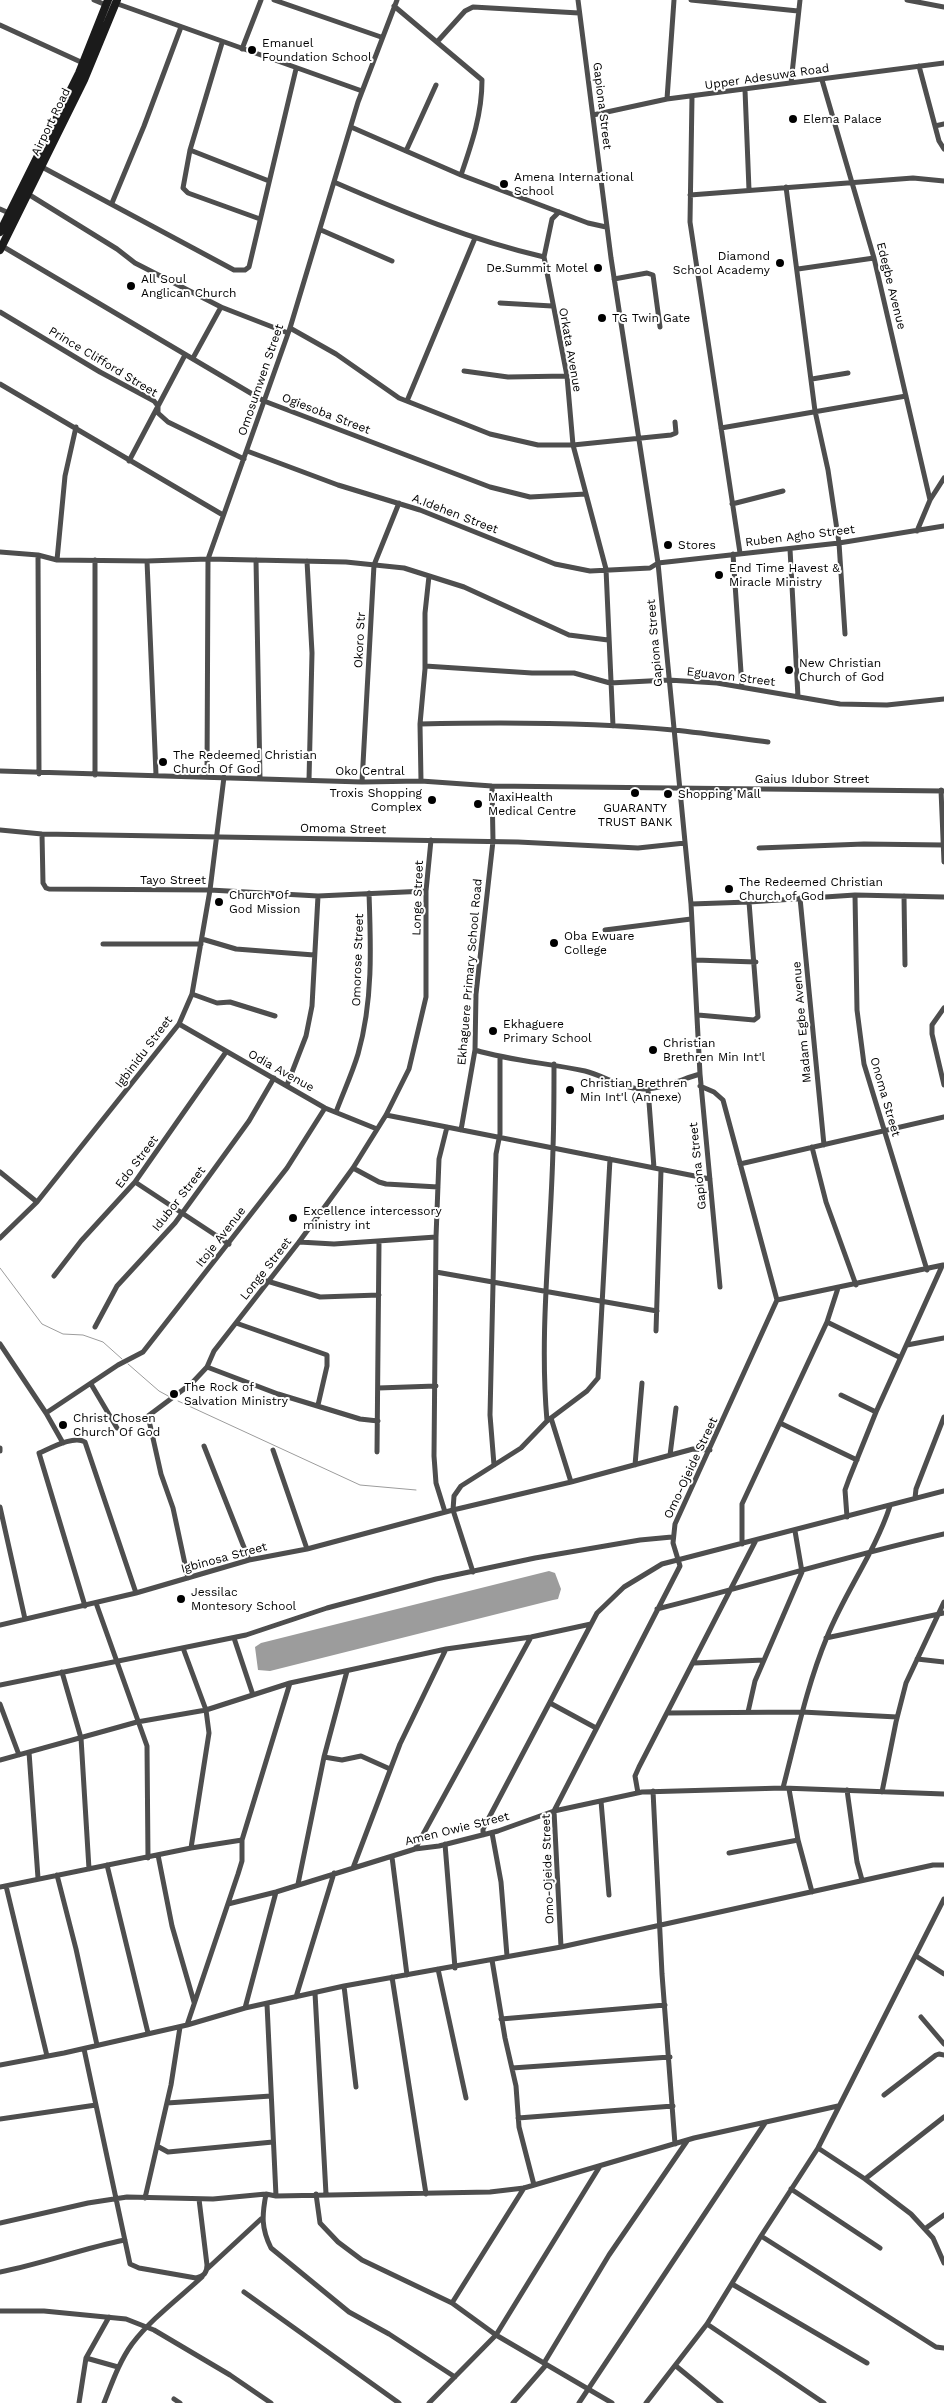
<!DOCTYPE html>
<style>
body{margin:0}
canvas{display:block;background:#fff}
</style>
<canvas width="944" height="2403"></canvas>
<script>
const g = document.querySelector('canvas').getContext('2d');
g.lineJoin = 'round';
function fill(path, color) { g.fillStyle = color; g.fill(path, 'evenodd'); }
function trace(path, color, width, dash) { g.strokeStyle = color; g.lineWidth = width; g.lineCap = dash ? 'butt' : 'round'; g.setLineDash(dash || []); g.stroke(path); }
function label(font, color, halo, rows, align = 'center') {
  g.font = font + ' "Work Sans",sans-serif'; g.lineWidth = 4; g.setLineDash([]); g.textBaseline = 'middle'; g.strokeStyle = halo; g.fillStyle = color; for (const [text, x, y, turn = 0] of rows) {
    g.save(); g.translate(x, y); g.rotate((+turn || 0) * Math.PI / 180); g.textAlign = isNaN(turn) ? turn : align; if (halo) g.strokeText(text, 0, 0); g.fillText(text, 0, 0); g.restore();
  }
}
fill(new Path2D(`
 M549,1571L555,1573L561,1589L558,1599L553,1600L270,1671L258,1670L255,1647L261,1643Z`), '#9c9c9c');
trace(new Path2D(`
 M0,1268L42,1324L63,1334L83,1335L103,1342L122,1359
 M128,1364L159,1391L170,1397
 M178,1401L360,1485L416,1490`), '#9c9c9c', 1);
trace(new Path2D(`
 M94,0L106,5
 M274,0L381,37
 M578,0L611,258L658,563L691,904L700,1074L720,1287
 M691,0L798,11
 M907,0L944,7
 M115,3L362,91
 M394,6L482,80C482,114 472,143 461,175
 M0,25L83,63
 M437,42L465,11L473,7L579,13
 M222,43L190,150L183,188L188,193L260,219
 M242,49L261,0
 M919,66L939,141L944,149
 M822,80L874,258L930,500
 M791,83L800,0
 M745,90L749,190
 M692,97L690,222L740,553
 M667,99L674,0
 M593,115L667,99L944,63
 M935,126L944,124
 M351,127L461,175L588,223L606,227
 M190,150L269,181
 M406,151L436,85
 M42,167L234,270H245L249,267L296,69
 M334,182C403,212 471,240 544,257
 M786,187L815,411L828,470L839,543L845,634
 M28,194L117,249L135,263L221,307L288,333
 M690,195L913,178L944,181
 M112,203L144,126L181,27
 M0,209L9,213
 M559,212L552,219L544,257L567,376L573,445L606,569L613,726
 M321,230L392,261
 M2,246L264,401L490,487L530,497L586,494
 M798,269L874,258
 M614,279L647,273L653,275L660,327
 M500,303L552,306
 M0,312L100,372L154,401L158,406V413L168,422L244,459
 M290,328L336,354L399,398L490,434L538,445H573L671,435L676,433L675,422
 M193,358L221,307
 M464,371L508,377L567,376
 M812,379L848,373
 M0,384L223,515
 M407,401L475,238
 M721,428L906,396
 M247,451L338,485L420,510L555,564L590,571L650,568L658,563L839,543L944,526
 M129,461L185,355
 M732,504L783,491
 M917,531L930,500L944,478
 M790,549L798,697
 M0,552L38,555L57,560L147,561L208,559L346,562L404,568L464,587L569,635L608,640
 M733,554L742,687
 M38,555L39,774
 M57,560L65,476L76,427
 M95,560V775
 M256,560L260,779
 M147,561L156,775
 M307,561L312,653L309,780
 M425,666L532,673H574L610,683L668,680L717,683L840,704L887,705L944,699
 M420,724C503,722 591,722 673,730C705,733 737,738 768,742
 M0,771L362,782L421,781L492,786L944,791
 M207,776L208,559L290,328L358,102L397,0
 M421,781L420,724L425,669V613L429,576
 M362,782L374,565L399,503
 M941,790L944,862
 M0,830L42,834L518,842L638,848L685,843
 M42,834L43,883L46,888L49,889L210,890L318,896L426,891
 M759,848L864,844L943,845
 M855,895L857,1010L864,1064L927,1270
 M904,896L905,965
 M800,898L824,1145
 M691,904L749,902L855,895L944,897
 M605,930L691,919
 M202,939L236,949L314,955
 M103,944H201
 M695,960L756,962
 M192,994L217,1003L230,1002L275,1016
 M944,1008L932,1025V1034L944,1085
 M698,1015L754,1020L758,1017L749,902
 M179,1024L325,1108L377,1129
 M475,1050C511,1061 548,1063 585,1071C605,1076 622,1089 644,1089C662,1089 682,1079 700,1074
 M287,1085L306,1036L312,1006L318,896
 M648,1089L654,1168
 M336,1112C343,1093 352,1074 358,1054C373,1002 371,947 369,893
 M386,1115L710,1179
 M461,1130L475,1050L476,994L493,841L492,786
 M812,1147L826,1202L856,1285
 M740,1164L944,1117
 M353,1168L379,1182L386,1184L438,1187
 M0,1172L37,1202
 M135,1182L229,1244
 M0,1238L37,1202L179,1024L192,994L210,890L224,777
 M299,1242L334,1244L436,1237
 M436,1272L657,1311
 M54,1276L81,1241L135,1182L226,1052
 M267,1281L320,1297L379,1295
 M777,1300L943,1265
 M827,1322L899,1357
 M236,1323L327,1355V1366L318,1405
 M95,1327L117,1286L175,1223L249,1121L274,1078
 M656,1331L661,1170
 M0,1344L46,1413L63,1443
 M907,1345L944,1338
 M207,1367L278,1394L360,1419L378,1421
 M91,1384L117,1428
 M378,1388L436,1386
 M841,1395L876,1412
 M46,1413L118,1365L143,1352L287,1168L325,1108
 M551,1418L571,1482L693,1449L710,1450
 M547,1421C539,1330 551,1239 553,1148C554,1120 554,1092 554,1064
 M780,1423L857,1460
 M204,1446L249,1560
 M0,1448V1451
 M273,1450L307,1549
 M377,1452L379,1242
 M670,1455L676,1408
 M494,1465L490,1415L496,1154L500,1134V1058
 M635,1465L642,1383
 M915,1498L916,1489L944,1417
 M0,1507L25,1619
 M445,1512L436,1483L434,1456L436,1237L439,1159L447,1127
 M847,1517L845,1490L849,1479L876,1412L942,1266
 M742,1544V1504L827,1322L838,1288
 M473,1572L453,1510L454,1496L461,1486L521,1448L547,1421L587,1391L598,1378L610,1159
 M188,1578L173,1508L161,1474L148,1416L192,1383L207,1367L214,1351L299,1242L353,1168L386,1115L409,1069L426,997V891L431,840
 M96,1603L147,1746L148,1858
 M85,1606L39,1453C51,1448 74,1435 85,1442L136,1593
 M657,1609C753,1585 847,1556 944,1534
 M0,1625L136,1593L249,1560L307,1549L453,1510L571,1482
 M234,1638L253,1695
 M826,1638L944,1613
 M183,1648L206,1710L209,1733L191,1848
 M917,1659L944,1662
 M694,1663L764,1660
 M62,1672L81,1738L89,1869
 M0,1685L246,1635L327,1608L436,1579L535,1558L640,1540L672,1537
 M550,1703L596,1728
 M0,1704L19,1755
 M748,1712L755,1681L802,1572L795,1531
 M667,1713L802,1712L897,1717
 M29,1752L38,1878
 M324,1757L342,1760L361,1756L390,1769
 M0,1760L137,1722L206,1710L290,1683L446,1649L531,1637L591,1624
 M783,1788C796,1738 807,1685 827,1637C845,1592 875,1552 890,1506
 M789,1789L798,1840L812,1892
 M847,1790L857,1862L862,1880
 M653,1791L662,1974L675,2144
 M882,1792L896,1722L906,1683L944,1602
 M638,1793L635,1776L639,1767L756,1540
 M601,1801L609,1895
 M492,1833L501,1882L507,1956
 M483,1835V1829L597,1613L624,1587L662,1564L944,1491
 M445,1844L455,1968
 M415,1849L531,1637
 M729,1853L798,1840
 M158,1855L172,1926L194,2002
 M392,1857L407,1975
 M107,1865L148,2033
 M353,1868L400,1744L446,1649
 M57,1875L76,1949L97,2045
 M298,1884L324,1757L347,1671
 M6,1886L47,2056
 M0,1887L191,1848L242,1840
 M228,1904L276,1892L415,1849L439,1846L498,1831L554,1811L642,1792L783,1788L944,1794
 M561,1947L554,1811L680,1566L673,1543L675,1524L777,1300L723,1100L714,1092L700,1086
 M916,1956L944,1974
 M492,1960L505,2038L516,2086L519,2127L534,2185
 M438,1969L466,2098
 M392,1977L426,2194
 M344,1986L356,2087
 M315,1993L326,2194
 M296,1997L334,1873
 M267,2004L276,2196
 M245,2008L276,1892
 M921,2017L944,2044
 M501,2019L665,2005
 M187,2025L238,1874L242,1861V1840L290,1683
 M84,2049L130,2264L139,2268L196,2278C204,2276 207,2273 207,2265L199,2199
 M0,2065L64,2053L187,2025L245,2008L344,1986L561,1947L933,1865H944
 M512,2068L670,2057
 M884,2095L936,2055L939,2054L944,2055
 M167,2103L271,2096
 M518,2118L673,2106
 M0,2119L96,2105
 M157,2146L168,2152L273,2142
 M818,2148L865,2179L911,2214L933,2238L944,2263
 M865,2179L944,2117
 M791,2189L880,2248
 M266,2194C262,2215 261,2228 271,2248L349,2312L389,2334L455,2377
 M316,2194L320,2223L338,2242L362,2260L452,2303L496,2335L612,2403
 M145,2198L171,2085L180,2027
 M0,2223L88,2203L127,2197L213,2199L266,2194L276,2196L490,2192L524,2188L694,2138L838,2106
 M926,2228L944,2215
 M761,2236L936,2347L944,2348
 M207,2269L261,2219
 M0,2272C43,2264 83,2248 125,2240
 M732,2284L867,2363
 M244,2292L399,2403
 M452,2303L524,2188
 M0,2311H44L126,2319L154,2330L230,2375L271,2403
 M707,2324L824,2403
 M86,2358L118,2367
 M544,2363L609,2255L687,2141
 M676,2366L721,2403
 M174,2399L180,2403
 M79,2403L86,2358L109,2317
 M104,2403C112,2383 119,2362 132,2344C151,2319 178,2299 202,2277
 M429,2403L496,2335L600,2166
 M513,2403L546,2365
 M579,2403L765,2123
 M646,2403L707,2324L761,2236L818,2148L944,1899`), '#4e4e4e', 5);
trace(new Path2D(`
 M0,232L79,73L108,0
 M0,250L84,80L117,0`), '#1b1b1b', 8);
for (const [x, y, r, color] of [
 [252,50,5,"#000"],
 [793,119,5,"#000"],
 [504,184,5,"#000"],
 [780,263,5,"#000"],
 [598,268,5,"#000"],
 [131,286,5,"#000"],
 [602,318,5,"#000"],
 [668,545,5,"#000"],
 [719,575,5,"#000"],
 [789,670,5,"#000"],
 [163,762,5,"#000"],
 [635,793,5,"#000"],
 [668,794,5,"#000"],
 [432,800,5,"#000"],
 [478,804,5,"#000"],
 [729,889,5,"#000"],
 [219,902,5,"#000"],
 [554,943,5,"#000"],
 [493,1031,5,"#000"],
 [653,1050,5,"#000"],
 [570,1090,5,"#000"],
 [293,1218,5,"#000"],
 [174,1394,5,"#000"],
 [63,1425,5,"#000"],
 [181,1599,5,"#000"]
]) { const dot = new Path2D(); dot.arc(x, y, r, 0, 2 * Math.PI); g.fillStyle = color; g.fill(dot); trace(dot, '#fff', 2); }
label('12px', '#000', '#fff', [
 ["Emanuel",262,43],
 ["Foundation School",262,57],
 ["Elema Palace",803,119],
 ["Amena International",514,177],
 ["School",514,191],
 ["Diamond",770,256,"right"],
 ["School Academy",770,270,"right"],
 ["De.Summit Motel",588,268,"right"],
 ["All Soul",141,279],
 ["Anglican Church",141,293],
 ["TG Twin Gate",612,318],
 ["Stores",678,545],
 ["End Time Havest &",729,568],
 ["Miracle Ministry",729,582],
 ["New Christian",799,663],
 ["Church of God",799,677],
 ["The Redeemed Christian",173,755],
 ["Church Of God",173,769],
 ["Troxis Shopping",422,793,"right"],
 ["Complex",422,807,"right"],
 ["Shopping Mall",678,794],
 ["MaxiHealth",488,797],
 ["Medical Centre",488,811],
 ["GUARANTY",635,808,"center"],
 ["TRUST BANK",635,822,"center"],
 ["The Redeemed Christian",739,882],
 ["Church of God",739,896],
 ["Church Of",229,895],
 ["God Mission",229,909],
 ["Oba Ewuare",564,936],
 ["College",564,950],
 ["Ekhaguere",503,1024],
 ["Primary School",503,1038],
 ["Christian",663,1043],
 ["Brethren Min Int'l",663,1057],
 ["Christian Brethren",580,1083],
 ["Min Int'l (Annexe)",580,1097],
 ["Excellence intercessory",303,1211],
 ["ministry int",303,1225],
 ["The Rock of",184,1387],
 ["Salvation Ministry",184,1401],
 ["Christ Chosen",73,1418],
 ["Church Of God",73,1432],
 ["Jessilac",191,1592],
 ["Montesory School",191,1606]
], 'left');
label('12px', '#000', '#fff', [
 ["Upper Adesuwa Road",767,77,-8],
 ["Gapiona Street",602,106,83],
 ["Airport Road",51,122,-64],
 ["Edegbe Avenue",891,286,76],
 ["Orkata Avenue",570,350,80],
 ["Prince Clifford Street",103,362,31],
 ["Omosumwen Street",261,380,-71],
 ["Ogiesoba Street",326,414,21],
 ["A.Idehen Street",455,514,21],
 ["Ruben Agho Street",800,536,-7],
 ["Okoro Str",360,640,-87],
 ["Gapiona Street",655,643,-95],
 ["Eguavon Street",731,677,7],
 ["Oko Central",370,771],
 ["Gaius Idubor Street",812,779],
 ["Omoma Street",343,829,1],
 ["Tayo Street",173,880],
 ["Longe Street",418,898,-88],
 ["Omorose Street",358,960,-88],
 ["Ekhaguere Primary School Road",470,972,-85],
 ["Madam Egbe Avenue",802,1022,-95],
 ["Igbinidu Street",144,1052,-53],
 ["Odia Avenue",281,1071,29],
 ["Onoma Street",885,1097,74],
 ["Edo Street",137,1162,-53],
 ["Gapiona Street",698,1166,-96],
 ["Idubor Street",179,1199,-52],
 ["Itoje Avenue",221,1237,-52],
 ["Longe Street",266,1269,-52],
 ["Omo-Ojeide Street",691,1468,-65],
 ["Igbinosa Street",224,1558,-15],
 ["Amen Owie Street",457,1829,-14],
 ["Omo-Ojeide Street",548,1869,-92]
]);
</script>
